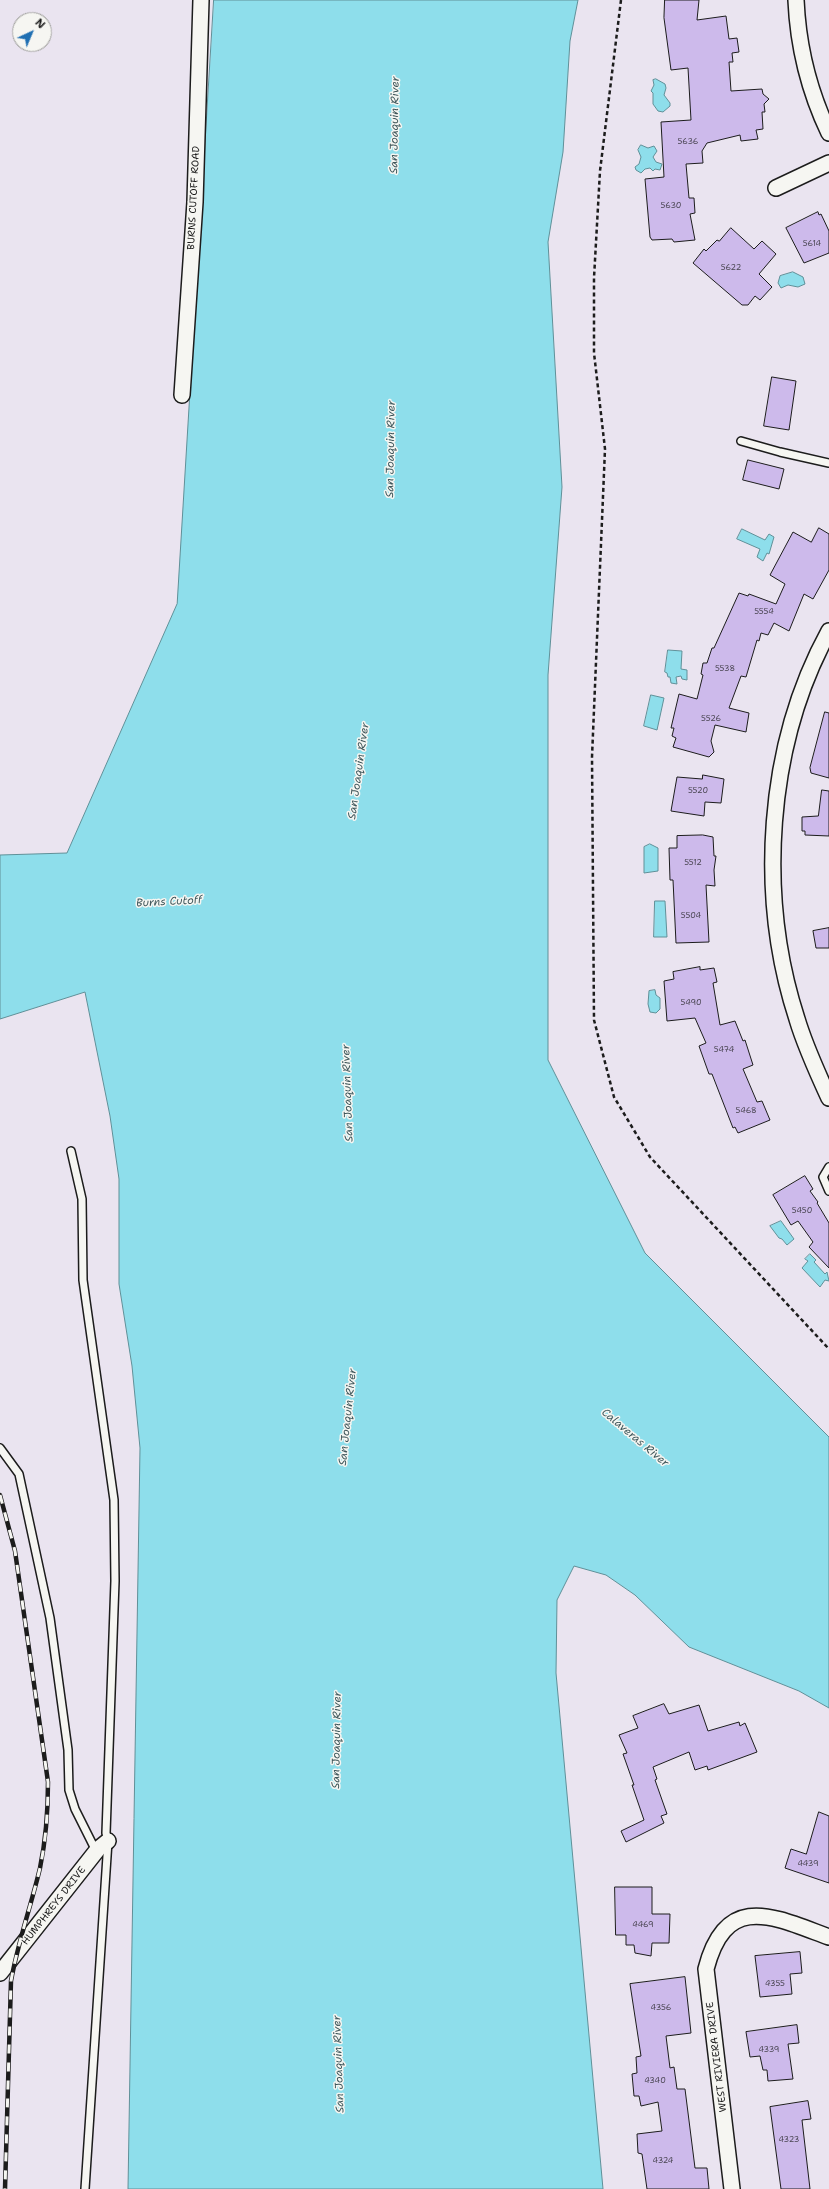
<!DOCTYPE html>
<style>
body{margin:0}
#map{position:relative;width:829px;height:2189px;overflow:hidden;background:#eae4f0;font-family:"Shantell Sans",sans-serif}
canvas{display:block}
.north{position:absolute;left:12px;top:12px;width:40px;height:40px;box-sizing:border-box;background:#f6f6f2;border:1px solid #9f9f9c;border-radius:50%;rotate:44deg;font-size:11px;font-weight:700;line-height:16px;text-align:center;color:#1c1c1c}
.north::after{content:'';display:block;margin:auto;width:14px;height:18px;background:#1f6fb2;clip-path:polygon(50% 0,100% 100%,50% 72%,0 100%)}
</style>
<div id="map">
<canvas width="829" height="2189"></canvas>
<div class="north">N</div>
</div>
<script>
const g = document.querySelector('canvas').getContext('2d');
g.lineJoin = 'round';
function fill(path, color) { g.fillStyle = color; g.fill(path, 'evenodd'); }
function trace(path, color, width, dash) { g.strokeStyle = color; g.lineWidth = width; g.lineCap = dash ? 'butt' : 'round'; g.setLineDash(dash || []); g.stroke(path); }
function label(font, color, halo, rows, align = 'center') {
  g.font = font + ' "Shantell Sans",sans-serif'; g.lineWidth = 3; g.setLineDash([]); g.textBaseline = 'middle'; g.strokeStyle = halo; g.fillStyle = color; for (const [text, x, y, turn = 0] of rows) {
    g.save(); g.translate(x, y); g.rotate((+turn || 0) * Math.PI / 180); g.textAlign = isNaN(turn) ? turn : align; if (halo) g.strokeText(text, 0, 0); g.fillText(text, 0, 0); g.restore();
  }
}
const water = new Path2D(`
 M214,0H578L570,41L563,152L548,242L562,487L548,675V1060L645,1253L829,1437V1708L799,1691L689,1647L635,1595L606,1575L574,1566L557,1600L556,1673L603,2189H128L140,1448L132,1366L119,1284V1179L110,1116L85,992L0,1019V855L67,853L177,604Z
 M656,79L665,84L666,88L664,95L670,103V106L663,112L658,111L653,104V93L651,91L654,85L653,80Z
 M641,145L648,148L654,146L657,151L653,157L656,162L662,164L660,170L655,169L653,171L650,168L645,169L641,173L636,170L635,167L639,164L641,157L638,150Z
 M793,272L803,277L805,284L798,287L788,285L781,288L778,283L780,276Z
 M742,529L765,540L769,534L774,537L769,554L767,553L763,561L757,557L760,549L737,539Z
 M668,650L682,651L681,669L687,670V680L682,679L681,676L676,677L677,684L671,683L670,677H668L667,673L665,672Z
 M651,695L664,698L657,730L644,726Z
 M650,844L658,848V871L644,873V847Z
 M655,901H665L667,937H654Z
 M655,990L656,995L660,998V1009L656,1013L650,1012L648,1004L649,991Z
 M781,1221L794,1239L787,1245L782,1239L779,1238L770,1226Z
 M810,1254L816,1260L814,1262L825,1274L827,1272L829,1281L825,1280L820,1287L802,1268L808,1261L805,1259Z`);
fill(water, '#8edeeb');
trace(water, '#609098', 1);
const building = new Path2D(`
 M665,0H699L697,20L726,16L729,39L737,38L739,52L732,53L733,62H729L731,91L762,89L763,94L769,99L764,104L765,112H762L763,129L756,130L758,139L741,141L740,135L707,143L702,151L703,163L686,164L689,198H694L695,213L690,214L695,240L674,242L672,239L652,240L650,237L645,179L664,177L661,122L691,120L688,68L671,70L664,18Z
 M818,212L819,215L821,214L829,231V253L804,263L786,228Z
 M731,228L754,249L762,241L776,254L759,274L772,287L760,300L755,296L748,305H742L693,263L704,249L706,251L717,240L719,241Z
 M772,377L796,381L789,430L764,426Z
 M748,460L784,469L779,489L743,480Z
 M819,528L829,534V570L813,599L804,594L789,631L774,623L768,635L761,633L759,641L757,640L746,677L741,676L729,708L749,713L746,732L715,725L711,741L714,752L709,757L673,747L676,738L672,736L674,728H671L679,694L697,699L703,675L701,674L703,663H707L712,648H714L739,593L748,596L749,594L776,604L785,584L770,575L793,532L811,542Z
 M825,712L829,713V778L811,773L810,768Z
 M703,775L724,779L721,803L705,802L704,816L671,811L677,777L702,779Z
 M822,790L829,791V836L805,835V831H802V817L818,816Z
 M703,835L713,837L714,856H716L714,870L715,886L706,885L709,942L676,943L673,880H670L669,848H677V836Z
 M829,928V948H816L813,931Z
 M700,967V970L714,968L717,982L713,983L720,1025L735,1021L743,1041L745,1040L753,1065L743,1069L757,1102L762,1101L770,1120L738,1133L735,1127L733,1128L712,1074H709L699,1046L706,1043L695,1018L667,1021L664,981L674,979L673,972Z
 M805,1176L813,1189L810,1191L818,1202L817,1203L829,1223V1268L809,1247L813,1242L798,1221L791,1225L773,1195Z
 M664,1704L669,1714L699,1705L708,1731L739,1722L740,1726L745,1723L757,1752L708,1770L707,1766L695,1770L689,1752L653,1767L657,1779L655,1780L667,1814L661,1816L664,1823L626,1842L621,1831L644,1820L632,1785H634L623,1754L627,1753L619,1735L638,1728L633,1716Z
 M819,1812L829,1816V1883L785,1868L791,1849L806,1854Z
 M615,1887H652V1914H670L669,1943H652L651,1956L635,1953L634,1945H626V1935H616Z
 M800,1952L802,1973L790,1974L792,1994L760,1997L755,1956Z
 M685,1977L691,2033L666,2036L670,2068L674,2067L677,2089H685L695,2168H707L709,2189H647L642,2154L638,2153L637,2134L662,2131L658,2102L641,2106L639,2096H634L632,2074L637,2073L636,2057L641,2056L630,1984Z
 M797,2025L799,2043L788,2044L793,2079L768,2081L767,2070H763L760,2056L750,2057L746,2032Z
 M808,2101L811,2119L802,2120L810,2189H781L770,2107Z`);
fill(building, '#cdbaeb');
trace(building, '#1c1c1c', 1);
const service = new Path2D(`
 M741,441L780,452L829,463
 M71,1151L82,1199L83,1280L114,1500L115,1581L106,1833L108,1841L85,2189
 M829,1167L823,1177L829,1191
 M0,1448L19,1474L50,1618L68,1750L69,1790L75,1809L96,1851`);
const minor = new Path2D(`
 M796,0C798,46 809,91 829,133
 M776,188L829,163
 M182,395L195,202L201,0
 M829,631C766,746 757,896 797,1019C805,1046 817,1072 829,1098
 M0,1973L98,1849L108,1841
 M732,2189L706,1969C726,1891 774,1917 829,1937`);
trace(service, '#1c1c1c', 10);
trace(minor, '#1c1c1c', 18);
trace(new Path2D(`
 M621,0L600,171L594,278V353L605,449L592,757L594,1020L614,1097L650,1157L829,1349`), '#1c1c1c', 2.5, [4, 3]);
trace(service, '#f6f6f2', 7);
trace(minor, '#f6f6f2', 15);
const rail = new Path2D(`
 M0,1495L15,1551L48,1782C48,1811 46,1839 40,1868C31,1906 18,1942 11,1981L5,2189`);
trace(rail, '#1c1c1c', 4.5);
trace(rail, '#f6f6f2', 3, [9]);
label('8px', '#484450', null, [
 ["5636",688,142],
 ["5630",671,206],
 ["5614",812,244],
 ["5622",731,268],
 ["5554",764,612],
 ["5538",725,669],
 ["5526",711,719],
 ["5520",698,791],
 ["5512",693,863],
 ["5504",691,916],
 ["5490",691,1003],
 ["5474",724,1050],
 ["5468",746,1111],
 ["5450",802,1211],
 ["4439",808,1864],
 ["4469",643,1925],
 ["4355",775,1984],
 ["4356",661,2008],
 ["4339",769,2050],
 ["4340",655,2081],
 ["4323",789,2140],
 ["4324",663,2161]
]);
label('10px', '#1c1c1c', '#f6f6f2', [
 ["BURNS CUTOFF ROAD",194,198,-87],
 ["HUMPHREYS DRIVE",54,1906,-52],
 ["WEST RIVIERA DRIVE",717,2057,-97]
]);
label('italic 11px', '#3e565a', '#f6f6f2', [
 ["San Joaquin River",395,125,-89],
 ["San Joaquin River",391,449,-89],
 ["San Joaquin River",359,771,-82],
 ["Burns Cutoff",169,902,-3],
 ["San Joaquin River",348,1093,-92],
 ["San Joaquin River",348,1417,-84],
 ["Calaveras River",635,1438,40],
 ["San Joaquin River",337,1740,-89],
 ["San Joaquin River",339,2064,-92]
]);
</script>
